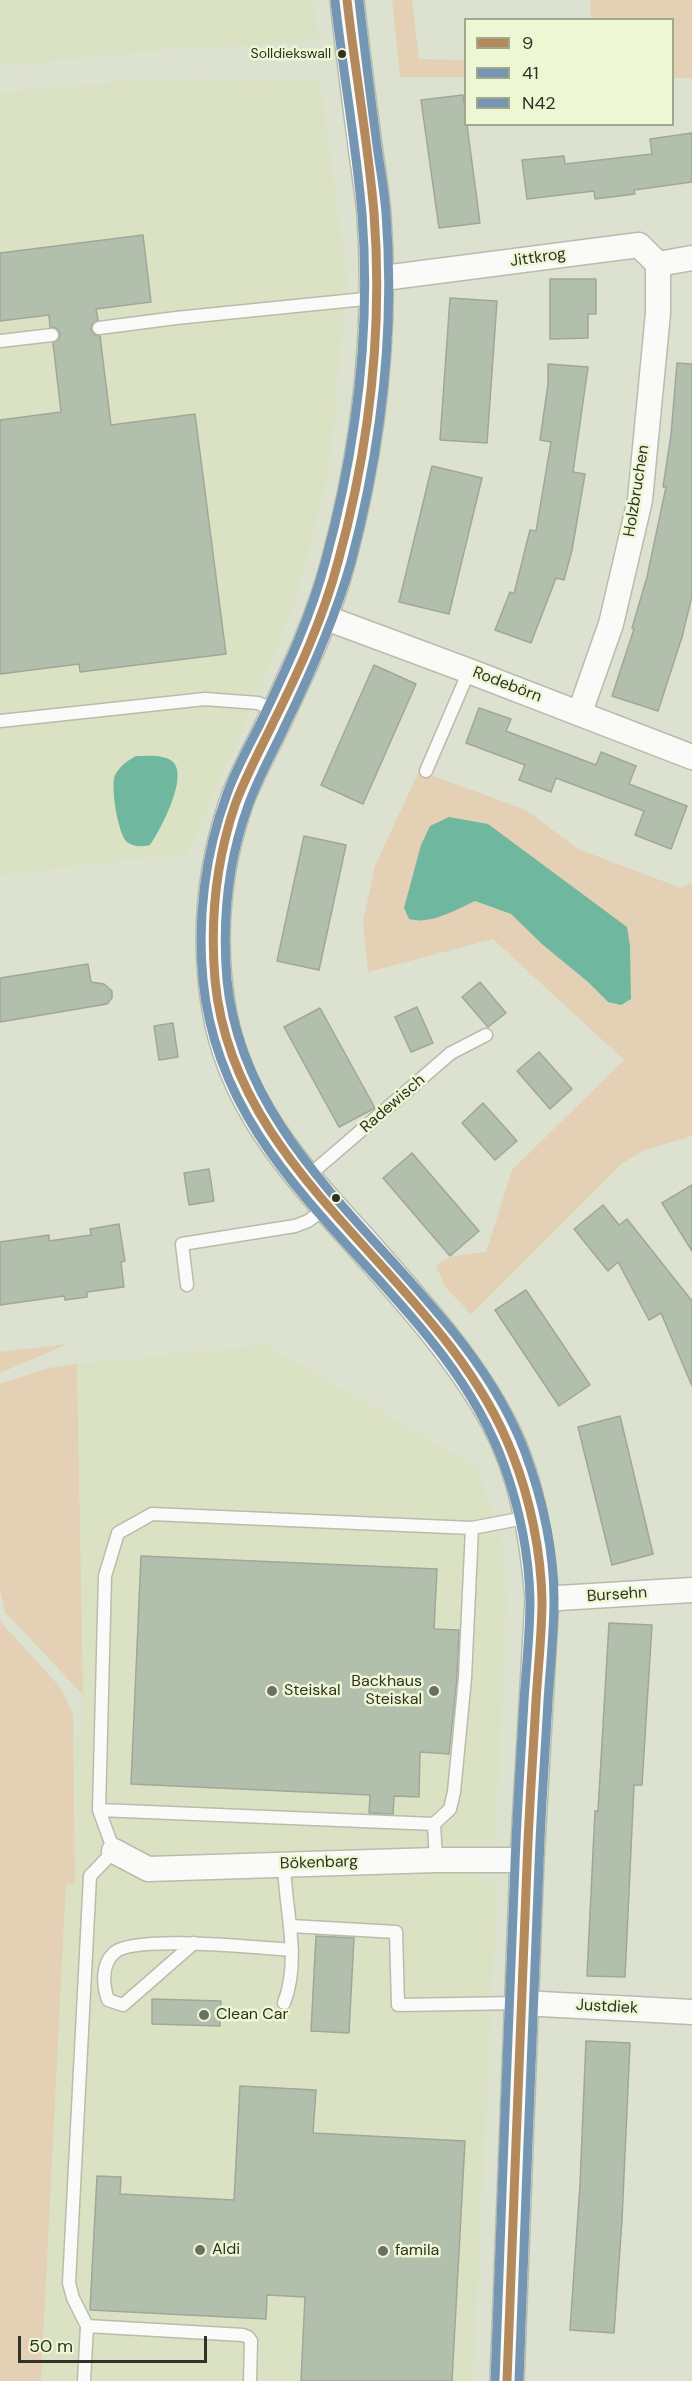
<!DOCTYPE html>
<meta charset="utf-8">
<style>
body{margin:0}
#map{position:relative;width:692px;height:2381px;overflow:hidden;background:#dde1cf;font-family:"DM Sans",sans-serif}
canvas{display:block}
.legend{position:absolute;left:464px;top:18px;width:210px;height:108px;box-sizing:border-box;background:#eef7d4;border:2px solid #a2a88e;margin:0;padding:8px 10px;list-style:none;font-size:18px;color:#2f3225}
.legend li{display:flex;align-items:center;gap:12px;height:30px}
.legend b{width:30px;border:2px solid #a2a88e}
.scale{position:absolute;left:18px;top:2336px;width:189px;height:27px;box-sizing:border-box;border:3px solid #2f3225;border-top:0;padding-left:8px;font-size:18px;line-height:21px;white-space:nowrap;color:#2f3225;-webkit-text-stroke:4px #eef7d4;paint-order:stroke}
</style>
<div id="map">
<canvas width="692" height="2381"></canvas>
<ul class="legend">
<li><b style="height:8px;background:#b48a5c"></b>9</li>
<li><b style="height:8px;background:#7496b3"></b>41</li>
<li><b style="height:8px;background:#7496b3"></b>N42</li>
</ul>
<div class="scale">50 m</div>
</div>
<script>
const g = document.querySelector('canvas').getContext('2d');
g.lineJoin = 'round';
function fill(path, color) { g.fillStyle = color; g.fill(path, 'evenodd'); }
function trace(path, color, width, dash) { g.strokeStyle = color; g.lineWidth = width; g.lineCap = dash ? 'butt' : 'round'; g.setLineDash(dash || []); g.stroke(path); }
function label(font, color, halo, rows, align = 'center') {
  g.font = font + ' "DM Sans",sans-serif'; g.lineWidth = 5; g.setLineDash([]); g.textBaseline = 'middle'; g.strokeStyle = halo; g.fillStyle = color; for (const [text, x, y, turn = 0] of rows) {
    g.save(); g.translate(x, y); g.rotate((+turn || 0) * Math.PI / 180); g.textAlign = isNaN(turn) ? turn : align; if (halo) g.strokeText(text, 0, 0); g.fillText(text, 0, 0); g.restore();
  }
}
fill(new Path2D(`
 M0,0H313L319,40L153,51L0,66Z
 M153,79L320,82L347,278L329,471L295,601L262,685L186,856H165L0,875V93Z
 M266,1345L477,1467L501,1537L507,1597L496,1832L477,1875L497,1886L473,2381H41L66,1883H75L74,1735H82L77,1364Z`), '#dbe2c3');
fill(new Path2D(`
 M392,0H412L419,59L465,60V77H400Z
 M590,0H692V78H673L672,20L591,19Z
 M419,771L526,810L578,849L681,888L692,883V1136L644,1150L620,1165L471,1314L445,1287L436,1266C449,1254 469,1254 486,1252L512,1170L624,1060L493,939L368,972L363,922L375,866ZM475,901L630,946L631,999L608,1002L588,982L543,945L511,914Z
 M68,1344L0,1373V1352Z
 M77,1364L83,1695L5,1612L0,1589V1384L49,1368Z
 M0,1621L60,1687L73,1714L75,1884L66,1883L41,2381H0Z`), '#e4d0b5');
fill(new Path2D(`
 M136,756C147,756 162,754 172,761C190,775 160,831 150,845C142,847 134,847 127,842C118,835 110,785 115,775C120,766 127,761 136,756Z
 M449,817L488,824L627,927L630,946L631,999L621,1005L608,1002L588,982L543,945L511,914L475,901C455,910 431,925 409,919L404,908L421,845L430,826Z`), '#70b79f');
const building = new Path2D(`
 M463,95L480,223L439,228L421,100Z
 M692,133V182L634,190L635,194L595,199L594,191L527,199L522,160L564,156L565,164L652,154L650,139Z
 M143,235L151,302L96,309L98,320L92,324L91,330L95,335L100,336L111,425L195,414L226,654L80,672L79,664L0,674V420L61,412L53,343L59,339L60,333L56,328L50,327L49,315L0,321V253Z
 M550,279H596V314H588V338L550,339Z
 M450,298L497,301L487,443L440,440Z
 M677,363L692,364V596L682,637L658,711L612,696L634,629L632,628L647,577L666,487H663L671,435Z
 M548,364L588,367L573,472L585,474L572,550L564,580L556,578L531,643L495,630L510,592L514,594L530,530L536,531L551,442L540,440L548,384Z
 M432,466L482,478L449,614L399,602Z
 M374,665L416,684L363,804L321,785Z
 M479,708L511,719L506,731L596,765L601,752L636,766L629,784L687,806L671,849L635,835L644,811L556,778L551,792L519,780L525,765L466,743Z
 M304,836L346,845L319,970L277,961Z
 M88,964L91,982L104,984L112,991V998L107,1004L0,1022V978Z
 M480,982L506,1013L488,1027L462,997Z
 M417,1007L433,1043L411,1052L395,1017Z
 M320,1008L375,1108L339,1127L284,1027Z
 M173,1023L178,1057L159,1060L154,1026Z
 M539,1052L572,1089L550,1109L517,1071Z
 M483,1103L517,1141L495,1160L462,1123Z
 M412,1153L479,1231L450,1256L383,1178Z
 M209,1169L214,1201L189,1205L184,1173Z
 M692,1185V1251L662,1203Z
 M603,1205L619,1225L627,1219L692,1301V1386L661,1313L649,1320L618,1262L608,1271L574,1229Z
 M119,1224L125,1261L121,1262L124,1287L87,1292V1297L65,1300L64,1296L0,1305V1242L49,1235V1241L91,1235L90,1229Z
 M526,1290L590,1385L559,1406L495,1310Z
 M620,1416L653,1554L612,1565L578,1427Z
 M141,1556L437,1569L434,1629L459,1630L457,1677L449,1754L420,1752L419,1797L394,1796L393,1814L369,1813L370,1795L131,1784Z
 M609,1623L652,1625L642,1785H634L625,1977L587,1976L595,1811H598Z
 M316,1936L354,1938L349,2033L311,2031Z
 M152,1999L221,2001L220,2026L152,2024Z
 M586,2041L630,2043L622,2220L614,2333L570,2330L580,2185Z
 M240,2086L316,2090L313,2133L465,2141L452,2381H301L305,2297L267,2295L266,2319L90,2310L97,2176L121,2177L120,2194L234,2200Z`);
fill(building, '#b2bfac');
trace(building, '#a0a79a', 1.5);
const lane = new Path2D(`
 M99,328L176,318L375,298
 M0,341L52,335
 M0,721L205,699L258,703L278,712
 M426,771L469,671
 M306,1178L451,1053L486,1035
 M187,1285L182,1244L295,1226L308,1221L327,1207
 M99,1810L434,1824
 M436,1860L434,1824L450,1809L454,1792L465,1678L472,1528
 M291,1926L396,1932L398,2005L521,2003
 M194,1943L123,2005L108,2000C103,1985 101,1965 114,1953C133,1934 261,1948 292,1950
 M284,2003C301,1959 285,1910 284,1864
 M87,2326L243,2335L248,2337L251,2341L250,2381
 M84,2381L87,2326L73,2298L69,2283L90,1876L114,1851L99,1810L105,1576L118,1533L152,1514L472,1528L530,1517`);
const street = new Path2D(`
 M376,279L639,245L658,264L692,258
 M321,616L469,671L692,757
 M580,712L611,624L640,500L658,313V264
 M542,1599L692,1590
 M114,1851L148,1869L436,1860H527
 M522,2003L692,2012`);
const secondary = new Path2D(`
 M347,0C352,46 358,92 364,138C367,163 372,189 374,215C382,331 369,447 339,559C324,618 297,673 271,728C259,753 244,779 235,806C214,869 208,937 218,1003C232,1100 294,1169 357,1238C406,1294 459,1351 495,1416C526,1471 537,1537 542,1599L527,1860L507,2381`);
trace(lane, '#b8bcad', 15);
trace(street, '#b8bcad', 27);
trace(secondary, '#b8bcad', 36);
trace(lane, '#fafaf8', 12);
trace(street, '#fafaf8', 24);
trace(secondary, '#fafaf8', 33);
trace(new Path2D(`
 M347,0C355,71 368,142 374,213C383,330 369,449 338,562C323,619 298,673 272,725C259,752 245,778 235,805C216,861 210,921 215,980C234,1181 443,1275 512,1453C530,1498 541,1551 542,1600C542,1634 538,1668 536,1701C533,1755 529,1810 527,1865C519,2037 514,2209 507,2381`), '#b48a5c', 9);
trace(new Path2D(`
 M335,1C343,72 356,143 362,214C371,331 356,450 325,563C310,620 284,673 259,726C248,748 235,771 227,794C205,853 197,918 203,980C223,1192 437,1280 504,1465C519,1507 529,1556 530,1600C530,1634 526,1668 524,1701C521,1755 517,1810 515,1864C507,2036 502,2209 495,2381`), '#7496b3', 9);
trace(new Path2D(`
 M359,0C364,46 370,92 376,138C379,163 384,187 386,213C395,330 381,449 351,562C335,619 311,673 285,726C273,752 258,778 248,806C228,861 222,921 227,980C246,1177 458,1275 525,1452C542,1498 554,1551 554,1600C554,1634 550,1668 548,1701C545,1755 541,1810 539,1865C531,2037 526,2209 519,2381`), '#7496b3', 9);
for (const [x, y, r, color] of [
 [342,54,5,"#2f3225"],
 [336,1198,5,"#2f3225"],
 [272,1691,6,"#6c6f60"],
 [434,1691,6,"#6c6f60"],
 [204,2015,6,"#6c6f60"],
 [200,2250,6,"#6c6f60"],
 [383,2251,6,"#6c6f60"]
]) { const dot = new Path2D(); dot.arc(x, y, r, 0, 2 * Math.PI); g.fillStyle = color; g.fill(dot); trace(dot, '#eef7d4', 2); }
label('14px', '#2f3225', '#eef7d4', [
 ["Solldiekswall",331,54]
], 'right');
label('16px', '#2f3225', '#eef7d4', [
 ["Jittkrog",538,258,-8],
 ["Holzbruchen",637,491,-81],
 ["Rodebörn",507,685,21],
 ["Radewisch",393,1104,-41],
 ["Bursehn",617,1595,-4],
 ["Bökenbarg",319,1863,-2],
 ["Justdiek",607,2007,3]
]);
label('16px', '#2f3225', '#eef7d4', [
 ["Backhaus",422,1682,"right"],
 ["Steiskal",422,1700,"right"],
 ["Steiskal",284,1691],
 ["Clean Car",216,2015],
 ["Aldi",212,2250],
 ["famila",395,2251]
], 'left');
</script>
